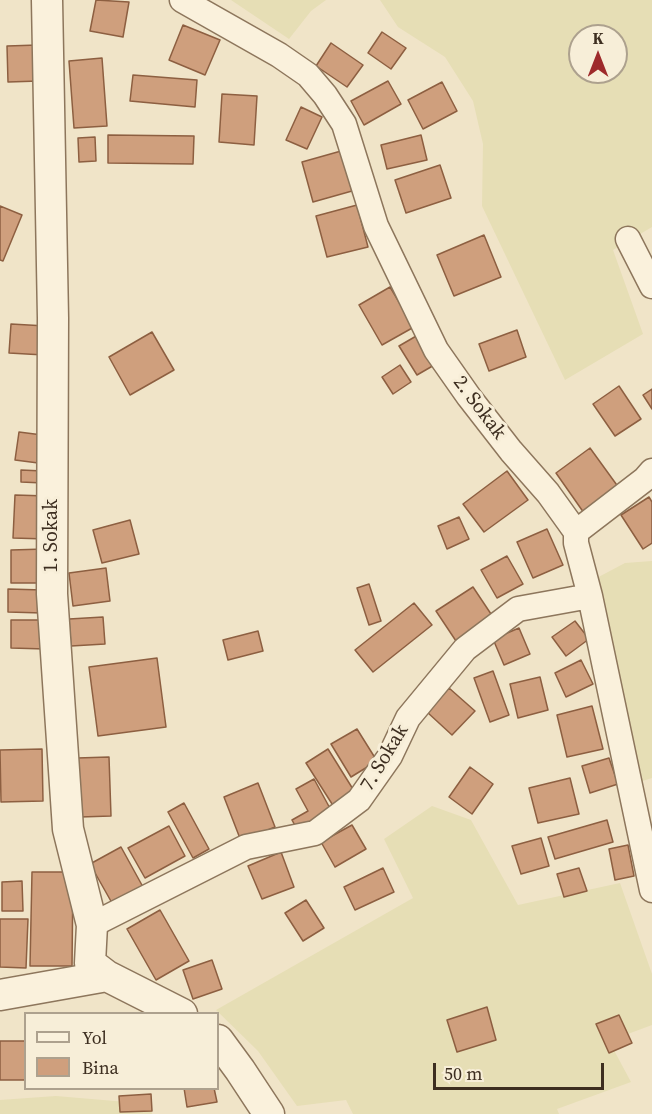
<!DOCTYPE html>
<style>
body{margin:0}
#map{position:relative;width:652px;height:1114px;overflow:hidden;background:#f0e4c8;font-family:"Source Serif 4",serif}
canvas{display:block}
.legend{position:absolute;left:24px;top:1012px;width:195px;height:78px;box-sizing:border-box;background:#f7eed8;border:2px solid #ada18e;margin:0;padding:8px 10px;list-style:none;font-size:18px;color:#3d2e20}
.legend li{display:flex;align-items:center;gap:12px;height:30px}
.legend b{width:30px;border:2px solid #ada18e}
.north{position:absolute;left:568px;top:24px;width:60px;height:60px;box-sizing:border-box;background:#f7eed8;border:2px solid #ada18e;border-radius:50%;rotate:0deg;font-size:16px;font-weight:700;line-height:24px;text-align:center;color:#3d2e20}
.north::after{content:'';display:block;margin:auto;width:21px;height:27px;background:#9e2a2b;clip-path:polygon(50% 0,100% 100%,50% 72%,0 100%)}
.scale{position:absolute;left:433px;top:1063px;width:171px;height:27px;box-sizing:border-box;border:3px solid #3d2e20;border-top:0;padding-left:8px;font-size:18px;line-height:21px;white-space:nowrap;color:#3d2e20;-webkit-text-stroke:4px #f7eed8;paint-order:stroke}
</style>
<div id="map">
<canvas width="652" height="1114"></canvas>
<ul class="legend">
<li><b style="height:8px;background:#faf1dc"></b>Yol</li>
<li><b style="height:16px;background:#cf9f7d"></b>Bina</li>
</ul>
<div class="north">K</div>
<div class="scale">50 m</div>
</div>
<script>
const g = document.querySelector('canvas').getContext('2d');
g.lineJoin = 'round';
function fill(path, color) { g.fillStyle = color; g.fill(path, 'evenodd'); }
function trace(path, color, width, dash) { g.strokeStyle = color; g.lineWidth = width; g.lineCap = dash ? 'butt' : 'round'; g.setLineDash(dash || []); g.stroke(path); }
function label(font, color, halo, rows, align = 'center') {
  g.font = font + ' "Source Serif 4",serif'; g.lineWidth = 6; g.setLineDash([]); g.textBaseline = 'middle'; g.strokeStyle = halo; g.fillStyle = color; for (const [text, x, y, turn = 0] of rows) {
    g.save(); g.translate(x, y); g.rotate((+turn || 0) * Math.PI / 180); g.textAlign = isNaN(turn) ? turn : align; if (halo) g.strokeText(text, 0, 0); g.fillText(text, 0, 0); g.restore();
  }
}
fill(new Path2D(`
 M231,0H326L311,11L289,39Z
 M380,0H652V227L613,250L643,334L565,380L482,206L483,144L473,101L445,57L398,27ZM580,36H616V72H580Z
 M652,561V778L639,782L591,581L625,563Z
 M432,806L471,820L518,905L620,883L652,974V1025L609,1041L631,1082L557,1109L559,1114H353L346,1100L297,1106L258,1051L216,1010L413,898L384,839Z
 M56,1096L150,1104L152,1114H0V1100Z`), '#e6deb5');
const building = new Path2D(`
 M96,0L129,2L123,37L90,31Z
 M183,25L220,40L205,75L169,60Z
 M382,32L406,48L391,69L368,53Z
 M331,43L363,65L347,87L316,66Z
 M38,45L39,81L8,82L7,46Z
 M102,58L107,126L74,128L69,61Z
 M133,75L197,80L195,107L130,101Z
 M388,81L401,104L364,125L351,101Z
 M442,82L457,111L423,129L408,100Z
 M222,94L257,96L254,145L219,142Z
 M301,107L322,117L307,149L286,140Z
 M108,135L194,136L193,164L108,163Z
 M421,135L427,160L387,169L381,145Z
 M95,137L96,161L79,162L78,138Z
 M341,151L352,191L313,202L302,162Z
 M440,165L451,198L406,213L395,180Z
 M357,205L368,247L327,257L316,216Z
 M0,206L22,215L3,261L0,260Z
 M484,235L501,277L454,296L437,255Z
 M390,287L414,327L382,345L359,305Z
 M11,324L46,326L44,355L9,353Z
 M517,330L526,357L489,371L479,344Z
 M152,332L174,370L130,395L109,357Z
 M418,335L436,364L417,375L399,346Z
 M400,365L411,382L393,394L382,377Z
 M619,386L641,419L615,436L593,404Z
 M652,389V409L643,395Z
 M19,432L50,436L46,464L15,460Z
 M590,448L619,488L584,513L556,473Z
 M21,470L43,471V483L21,482Z
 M507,471L528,500L484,532L463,504Z
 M15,495L47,496L46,539L13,538Z
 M649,497L652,502V543L643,549L621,515Z
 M459,517L469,539L447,549L438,526Z
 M130,520L139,554L102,563L93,530Z
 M547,529L563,565L533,578L517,542Z
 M45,549V583H11V550Z
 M507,556L523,584L497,598L481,570Z
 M106,568L110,601L73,606L69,573Z
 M369,584L381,621L369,625L357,588Z
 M473,587L493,617L456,641L436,611Z
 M8,589L43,590L42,613L8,612Z
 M414,603L432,625L373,672L355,650Z
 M103,617L105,644L71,646L69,619Z
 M11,620H46L45,649L11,648Z
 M575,621L589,639L566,656L552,637Z
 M519,628L530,654L504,665L493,639Z
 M258,631L263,651L228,660L223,640Z
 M157,658L166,727L98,736L89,667Z
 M581,660L593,684L566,697L555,673Z
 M493,671L509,715L490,722L474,678Z
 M540,677L548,710L518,718L510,684Z
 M449,688L475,711L452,735L427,712Z
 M592,706L603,749L567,757L557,715Z
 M357,729L377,761L351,777L331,744Z
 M42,749L43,801L1,802L0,750Z
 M328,749L356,794L334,807L306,763Z
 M109,757L111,816L80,817L77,758Z
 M609,758L618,784L590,793L582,766Z
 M470,767L493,784L472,814L449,797Z
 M570,778L579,814L538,823L529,788Z
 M314,779L332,812L298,831L292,820L308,811L296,789Z
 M258,783L275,827L241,841L224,797Z
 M184,803L209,849L193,858L168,812Z
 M607,820L613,842L555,859L548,837Z
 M352,825L366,849L335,867L321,842Z
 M169,826L185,856L145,878L128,848Z
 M541,838L549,866L521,874L512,846Z
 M628,845L634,876L615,880L609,849Z
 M121,847L143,887L112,903L90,864Z
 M281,852L294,887L262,899L248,866Z
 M383,868L394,892L355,910L344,887Z
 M579,868L587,891L564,897L557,874Z
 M32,872H73L72,966H30Z
 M22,881L23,911H2V882Z
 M306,900L324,928L303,941L285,913Z
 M160,910L189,961L156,980L127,929Z
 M0,919H28L26,968L0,967Z
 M212,960L222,989L193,999L183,970Z
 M487,1007L496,1040L457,1052L447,1020Z
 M619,1015L632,1043L609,1053L596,1024Z
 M0,1041H26V1080H0Z
 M184,1088H214L217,1102L187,1107Z
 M151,1094L152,1111L120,1112L119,1096Z`);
fill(building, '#cf9f7d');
trace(building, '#8d5f41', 1.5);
const minor = new Path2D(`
 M182,0L279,55L308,75L325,95L344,124L376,226L436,350L469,397L511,451L548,493L576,532V543L590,596L652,890
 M628,239L652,286
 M576,532L645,479L652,471
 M92,925L246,847L315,833L359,800L390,756L408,718L465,649L518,609L590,596`);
const tertiary = new Path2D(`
 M47,0L53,318L52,594L68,829L92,925L90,963L107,976L182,1014
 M0,995L107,976
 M218,1040L240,1070L269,1114`);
trace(minor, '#8d765c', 27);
trace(tertiary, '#8d765c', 33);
trace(minor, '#faf1dc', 24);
trace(tertiary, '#faf1dc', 30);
label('20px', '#3d2e20', '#f7eed8', [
 ["2. Sokak",479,408,53],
 ["1. Sokak",52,536,-90],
 ["7. Sokak",385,758,-59]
]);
</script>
